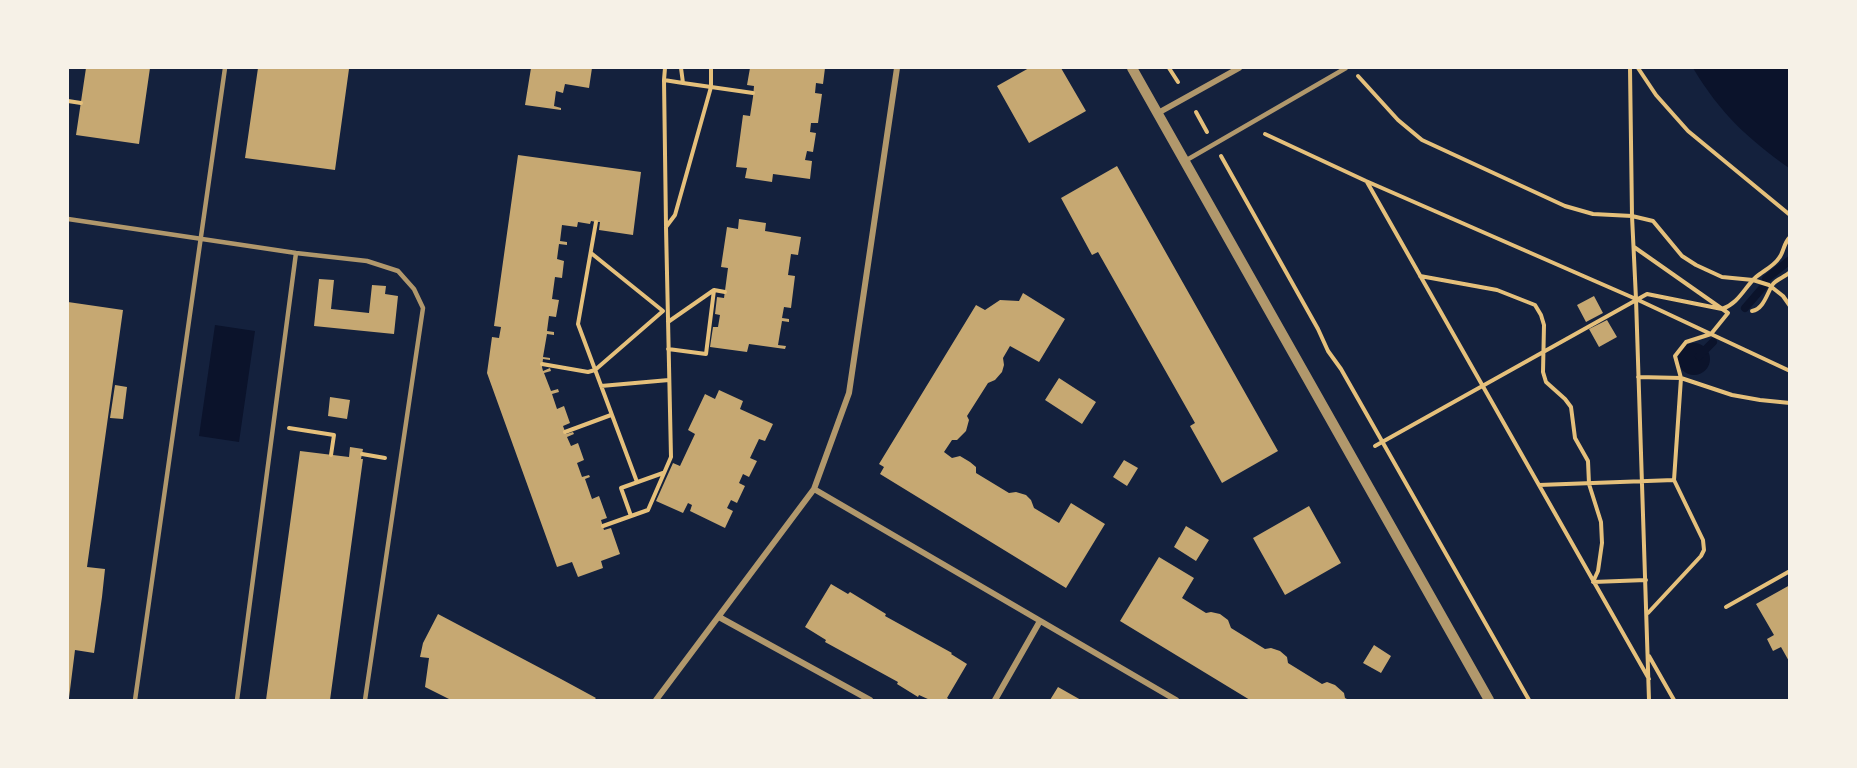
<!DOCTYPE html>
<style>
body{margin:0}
#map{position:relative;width:1857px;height:768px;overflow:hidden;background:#14213d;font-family:Raleway,sans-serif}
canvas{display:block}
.frame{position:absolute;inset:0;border:69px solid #f6f1e7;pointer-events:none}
</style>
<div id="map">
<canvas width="1857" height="768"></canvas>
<div class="frame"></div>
</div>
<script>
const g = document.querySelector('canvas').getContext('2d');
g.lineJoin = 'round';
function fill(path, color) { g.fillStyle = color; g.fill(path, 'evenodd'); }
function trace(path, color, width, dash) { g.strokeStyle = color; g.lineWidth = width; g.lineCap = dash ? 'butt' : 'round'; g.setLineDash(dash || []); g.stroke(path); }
fill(new Path2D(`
 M1693,68H1789V168C1747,138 1720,113 1693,68Z
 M215,325L255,331L239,442L199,436Z
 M1678 359a16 16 0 1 1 32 0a16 16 0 1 1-32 0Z`), '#0b132b');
trace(new Path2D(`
 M1745,308L1764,286L1766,279L1790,260
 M1699,356L1713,342`), '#0b132b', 8);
fill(new Path2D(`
 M86,68H150L139,144L76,135Z
 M258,68L349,69L335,170L245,158Z
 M531,68H592L589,88L565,84L563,93L556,91L554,106L561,108V110L525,105Z
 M750,68H825L823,84L816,83L815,93L822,94L818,123H811L810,132L816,133L813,152L807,151L805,160L812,161L810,179L773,174L772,182L745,178L747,168L736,167L743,115L750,116L753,97L754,86L747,85Z
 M1029,68H1061L1086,111L1029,143L997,86Z
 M518,155L641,172L633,235L599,230L600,222H596L591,221L590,224L578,222L577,227L562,225L560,241L567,242V245L559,244L557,259L564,261L562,278L555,277L552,299L559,300L556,317L549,316L547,331L554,332V335L547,334L543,357L550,358V360L543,359L542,367L543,371L550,368L551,371L544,373L551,391L558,389L559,392L552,394L557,409L564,406L570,423L563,426L566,434L573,432L574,434L567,437L571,446L578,443L584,460L577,463L582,477L589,475L590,477L585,479L592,499L599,496L607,518L601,520L604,530L611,528L620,554L601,561L603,568L578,577L572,562L557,567L487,373L492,337L499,338L501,327L494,326Z
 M1117,166L1278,451L1222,483L1190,426L1195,423L1098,252L1092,255L1061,198Z
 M739,219L766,223L765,231L801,237L798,255L791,254L788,275L795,276L791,308L784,307L782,318L789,319V322L782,321L778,345L786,346L785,349L749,344L747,352L710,347L713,327H718L720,315L715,314L717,297L724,298L728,268L721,267L727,227L738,229Z
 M319,279L334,280L331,309L369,313L372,285L386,286L385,294L398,296L394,334L314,326Z
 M1023,293L1065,319L1039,362L1010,346L1003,358L1004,365L1002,372L995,380L988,383L967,416L969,420L966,431L957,440H952L944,452L952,458L960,456L970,462L976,467V473L1009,493L1016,492L1026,495L1031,500L1034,508L1059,523L1071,503L1105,524L1066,588L880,474L884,467L879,464L976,305L985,310L1000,300L1019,301Z
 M1594,296L1603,313L1586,322L1577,305Z
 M68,302L123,310L87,567L105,569L102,597L94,653L75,650L69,698Z
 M1607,320L1617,337L1599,347L1589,329Z
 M1059,378L1096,402L1082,424L1045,400Z
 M115,385L127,387L123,419L110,418Z
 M719,390L743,401L740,409L773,424L765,441L759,439L750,458L757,461L749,477L743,474L739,483L745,486L737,503L731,500L727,508L733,511L725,528L690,511L692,505L688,503L683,513L656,501L673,463L680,466L687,451L695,434L688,430L705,394L715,399Z
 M330,397L350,400L347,419L328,416Z
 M350,447L363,449L361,459H363L330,700H266L300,451L349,457Z
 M1124,460L1138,468L1127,486L1113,477Z
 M1309,506L1341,563L1285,595L1253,538Z
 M1186,526L1209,540L1196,561L1174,547Z
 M1159,557L1194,578L1182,598L1206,613L1211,612L1220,614L1228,620L1231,628L1265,649L1271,648L1280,651L1287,657L1288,663L1322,684L1327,682L1335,685L1344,693L1345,698L1349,700H1250L1120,621Z
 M831,584L848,594L850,592L886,614L885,616L952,653L951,654L967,664L947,698L950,700H930L919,695L918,697L897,684L898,682L825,642L826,640L805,627Z
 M1790,585V663L1781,647L1773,651L1767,639L1774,635L1756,604Z
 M438,614L561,679L596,698L594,700H451L425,687L429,658L420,657L423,643Z
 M1374,645L1391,656L1381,673L1363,663Z
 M1058,687L1081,700H1050Z`), '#c6a872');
trace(new Path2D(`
 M665,68L664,80L683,83
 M681,68L683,83L753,93
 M1169,68L1178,82
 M1630,68L1632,216L1636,299L1649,700
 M1638,68L1656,95L1688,131L1790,215
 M1358,76L1398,120L1422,140L1565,206L1593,214L1632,216L1653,221L1682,256L1696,265L1722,277L1753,280L1769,285L1783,296L1790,306
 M664,80L666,226
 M68,101L81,103
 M1196,112L1207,132
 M1265,134L1366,181L1636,299L1790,371
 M1221,156L1318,329L1328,351L1341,369L1529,700
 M1367,182L1649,679
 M596,222L578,324L637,482
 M1634,247L1728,313L1711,334L1686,342L1675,356L1681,378L1674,480L1703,540L1704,550L1701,556L1648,613
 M591,253L663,311
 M1420,276L1497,290L1535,305L1541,315L1544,325L1543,372L1546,382L1565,399L1571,407L1575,438L1588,461L1589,484L1601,522L1602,543L1598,571L1593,582L1646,580
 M714,290L725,292
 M1752,311C1764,309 1767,293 1773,284C1777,279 1785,277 1790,272
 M668,322L714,290L706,354L668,349
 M542,364L588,372L595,370L663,311
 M1638,377L1681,378L1732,395L1760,400L1790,403
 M601,386L669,380
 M289,428L334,435L331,455
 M565,432L611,415
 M1375,446L1647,294L1722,309C1739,303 1744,288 1756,277C1763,271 1774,266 1779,258C1784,252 1783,244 1790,237
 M362,454L385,458
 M1539,485L1674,480
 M631,516L621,488L663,473
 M603,526L648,510L671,457L666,227L675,215L711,87V68
 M1726,607L1790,571
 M1649,656L1674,700`), '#e5c07b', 4);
trace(new Path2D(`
 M1185,161L1346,68
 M68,219L296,253L367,261L398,271L414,289L423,308L365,700
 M135,700L225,68
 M237,700L296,253`), '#b1986c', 4.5);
trace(new Path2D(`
 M1158,113L1239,68
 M814,489L1176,700
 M719,617L870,700
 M656,700L814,489L849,393L897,68
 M995,700L1040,621`), '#b1986c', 6);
trace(new Path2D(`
 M1132,68L1489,700`), '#b1986c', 10);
</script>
